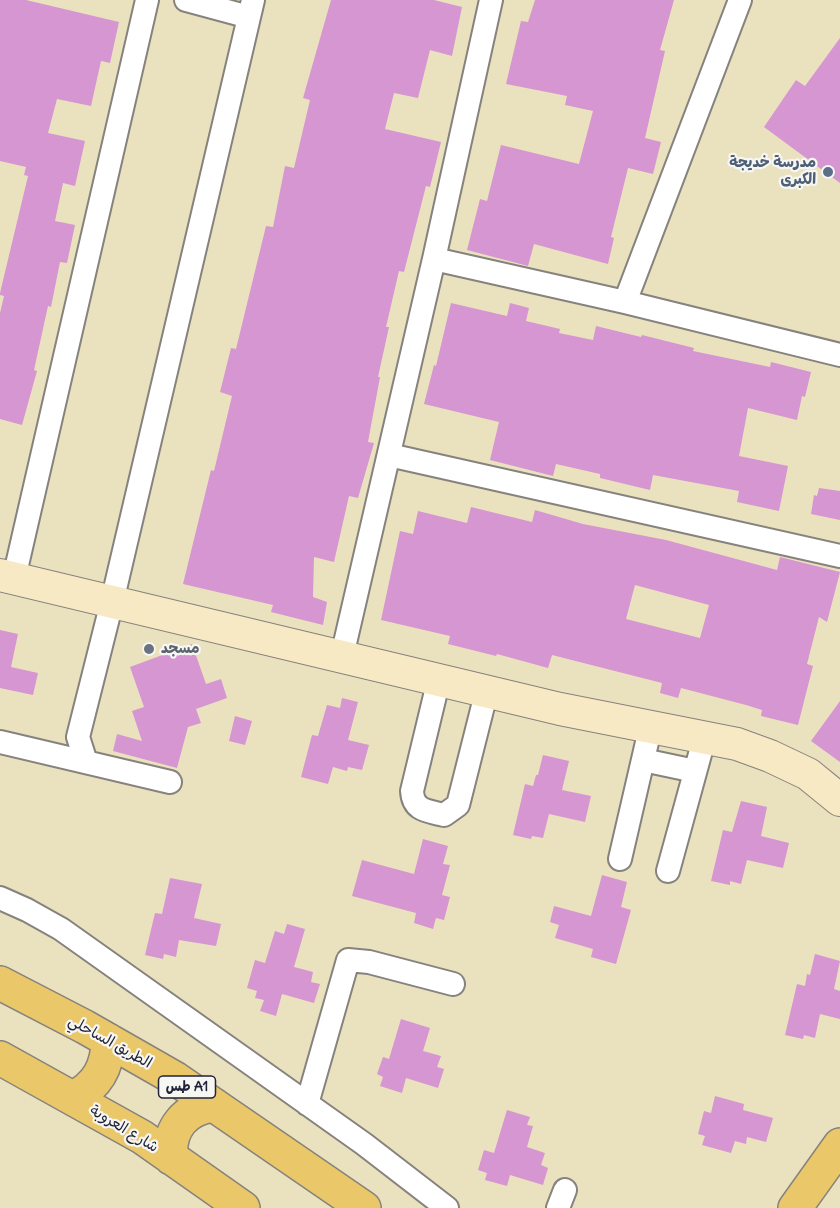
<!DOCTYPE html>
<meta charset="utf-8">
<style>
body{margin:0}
canvas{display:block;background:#eae1bf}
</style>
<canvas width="840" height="1208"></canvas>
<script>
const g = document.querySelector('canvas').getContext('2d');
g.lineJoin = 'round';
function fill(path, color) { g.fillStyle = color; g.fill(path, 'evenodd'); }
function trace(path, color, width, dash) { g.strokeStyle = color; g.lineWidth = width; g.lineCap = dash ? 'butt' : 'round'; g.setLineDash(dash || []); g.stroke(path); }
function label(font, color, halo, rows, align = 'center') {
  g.font = font + ' Delius,"Playpen Sans Arabic",sans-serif'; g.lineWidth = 4.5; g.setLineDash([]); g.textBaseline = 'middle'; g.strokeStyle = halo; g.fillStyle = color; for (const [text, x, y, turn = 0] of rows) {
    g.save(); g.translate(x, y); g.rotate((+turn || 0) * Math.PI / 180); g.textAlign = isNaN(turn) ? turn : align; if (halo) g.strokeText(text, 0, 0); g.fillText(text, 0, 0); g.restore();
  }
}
fill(new Path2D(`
 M0,0H26L119,22L110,63L101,61L91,106L57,99L48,133L85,141L75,186L63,183L55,221L75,225L67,263L60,262L51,307L48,306L34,370L37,371L22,425L0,419V313L4,296L0,295V293L28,176L24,175L26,167L0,161Z
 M331,0H434L462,7L452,56L430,50L418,98L394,93L385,129L441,142L430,187L426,186L404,272L399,271L386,327H389L378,377H380L368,442L374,443L358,498L349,496L334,562L314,557L313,597L327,602L323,625L271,612L273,605L183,584L211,470L214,471L232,396L220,392L231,348L236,349L266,226L273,227L285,166L294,168L310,100L303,98Z
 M535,0H674L660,50L665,51L645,138L661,142L653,174L628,168L611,237L614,238L608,264L534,244L528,266L467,250L480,199L487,201L501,145L579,164L593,111L565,105L567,96L506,84L521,21L528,22Z
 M840,38V183L764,127L796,80L805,86Z
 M451,303L507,316L510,303L529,308L526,321L560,329L559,333L593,340L596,326L641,337L642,335L694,348L693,351L770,367L771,362L811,372L805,397L802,396L797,420L748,408L739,456L788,466L779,511L737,502L739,491L653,475L650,490L600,478V474L556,464L553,476L490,460L499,422L424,404L434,365L436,366Z
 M819,488L840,491V520L811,514L814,495L817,496Z
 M471,507L532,522L535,510L583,524L666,540L777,570L780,557L840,572L827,622L819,617L807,664L813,666L798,725L761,716L762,710L746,705L681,688L678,698L660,693L662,683L552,655L548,668L497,654L496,656L448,644L450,636L381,620L400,531L413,534L418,511L467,523ZM635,585L709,605L700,638L626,619Z
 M0,630L18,634L11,667L38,673L33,695L0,688Z
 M192,644L206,684L221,679L227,698L196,709L201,723L188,727L177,768L113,751L117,734L142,741L132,711L144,707L130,667Z
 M342,698L358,702L348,740L369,745L362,770L348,767L347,771L333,767L328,784L301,777L312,735L318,736L327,705L340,708Z
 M840,701V762L811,741Z
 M235,716L252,721L245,745L229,741Z
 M543,755L569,761L562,790L591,796L585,822L549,814L543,838L532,836L531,839L513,835L525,784L533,786L536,775H538Z
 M741,801L767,807L761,836L789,843L783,868L747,860L741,884L730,881V885L711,881L723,830L732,832Z
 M423,839L448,846L443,864L450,865L442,895L450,897L444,920L436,918L433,929L414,923L416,913L352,896L362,860L414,874Z
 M602,875L627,882L621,907L631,910L616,964L591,957L593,949L555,938L559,925L550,922L554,906L591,916Z
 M170,878L202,884L194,918L221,924L216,946L179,940L176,957L164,954L163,959L145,955L155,913L162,914Z
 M287,924L305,929L294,967L313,972L311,982L320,984L314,1003L282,994L276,1016L260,1011L264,1000L255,998L257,991L247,988L255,960L265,963L275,931L284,934Z
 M815,954L840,961L834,989L840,991V1019L820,1014L815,1038L804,1035L803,1039L785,1035L797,984L805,986L807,974L810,975Z
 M401,1019L430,1028L423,1051L441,1056L437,1067L444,1069L438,1088L406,1078L402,1093L380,1086L383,1077L377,1074L383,1057L389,1059Z
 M715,1096L744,1104L743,1110L773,1118L766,1142L747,1137L746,1144L735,1141L731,1153L702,1145L705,1136L698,1134L704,1111L711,1113Z
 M507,1110L530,1117L527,1125L533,1126L527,1147L545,1153L541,1165L548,1168L543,1185L510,1175L507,1186L485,1180L487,1173L478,1170L484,1150L494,1153Z`), '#d696d1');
const street = new Path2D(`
 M186,0L249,17
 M434,259L625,302L840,355
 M625,302L740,0
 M389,455L840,556
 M14,578L147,0
 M342,656L434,259L491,0
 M439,679L412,791C413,811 428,811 444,815L458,805L487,690
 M0,742L170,782
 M643,760L695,771
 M86,762L78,737L112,602L253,0
 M620,859L651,725
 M668,871L705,736
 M0,898L27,910L61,929L364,1144L447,1208
 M307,1104L348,960L369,962L453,984
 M558,1208L565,1190`);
const secondary = new Path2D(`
 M0,575L560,709L737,744L770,756L808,774L840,800`);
const primary = new Path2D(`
 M795,1208L840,1145`);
const highway = new Path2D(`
 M0,983L85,1027L176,1079L364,1208
 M0,1058L142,1137L243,1208
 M73,1098C97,1086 108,1067 108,1040
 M171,1158C168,1129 185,1108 214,1105`);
trace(street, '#86827d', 26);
trace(secondary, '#86827d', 34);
trace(primary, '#86827d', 36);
trace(highway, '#86827d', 36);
trace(street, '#fff', 22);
trace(secondary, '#f7e9c3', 32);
trace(primary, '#eac769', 33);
trace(highway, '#eac769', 33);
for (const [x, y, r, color] of [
 [828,172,6,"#5c6f8a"],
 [149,649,6,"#6b7280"]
]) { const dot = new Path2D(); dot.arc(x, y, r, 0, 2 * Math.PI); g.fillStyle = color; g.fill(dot); trace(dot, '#f6f6f2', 2); }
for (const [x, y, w] of [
 [187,1087,57]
]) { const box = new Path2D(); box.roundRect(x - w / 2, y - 11, w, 22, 4.5); g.fillStyle = '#f6f6f2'; g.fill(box); trace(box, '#22223b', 1.5); }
label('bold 14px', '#22223b', null, [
 ["طس A1",187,1087]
]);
label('bold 15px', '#4e5e75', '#f6f6f2', [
 ["مدرسة خديجة",816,163],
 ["الكبرى",816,180]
], 'right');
label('bold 15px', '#5b616d', '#f6f6f2', [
 ["مسجد",161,649]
], 'left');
label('15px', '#22223b', '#f6f6f2', [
 ["الطريق الساحلي",110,1042,29],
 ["شارع العروبة",124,1129,31]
]);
</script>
